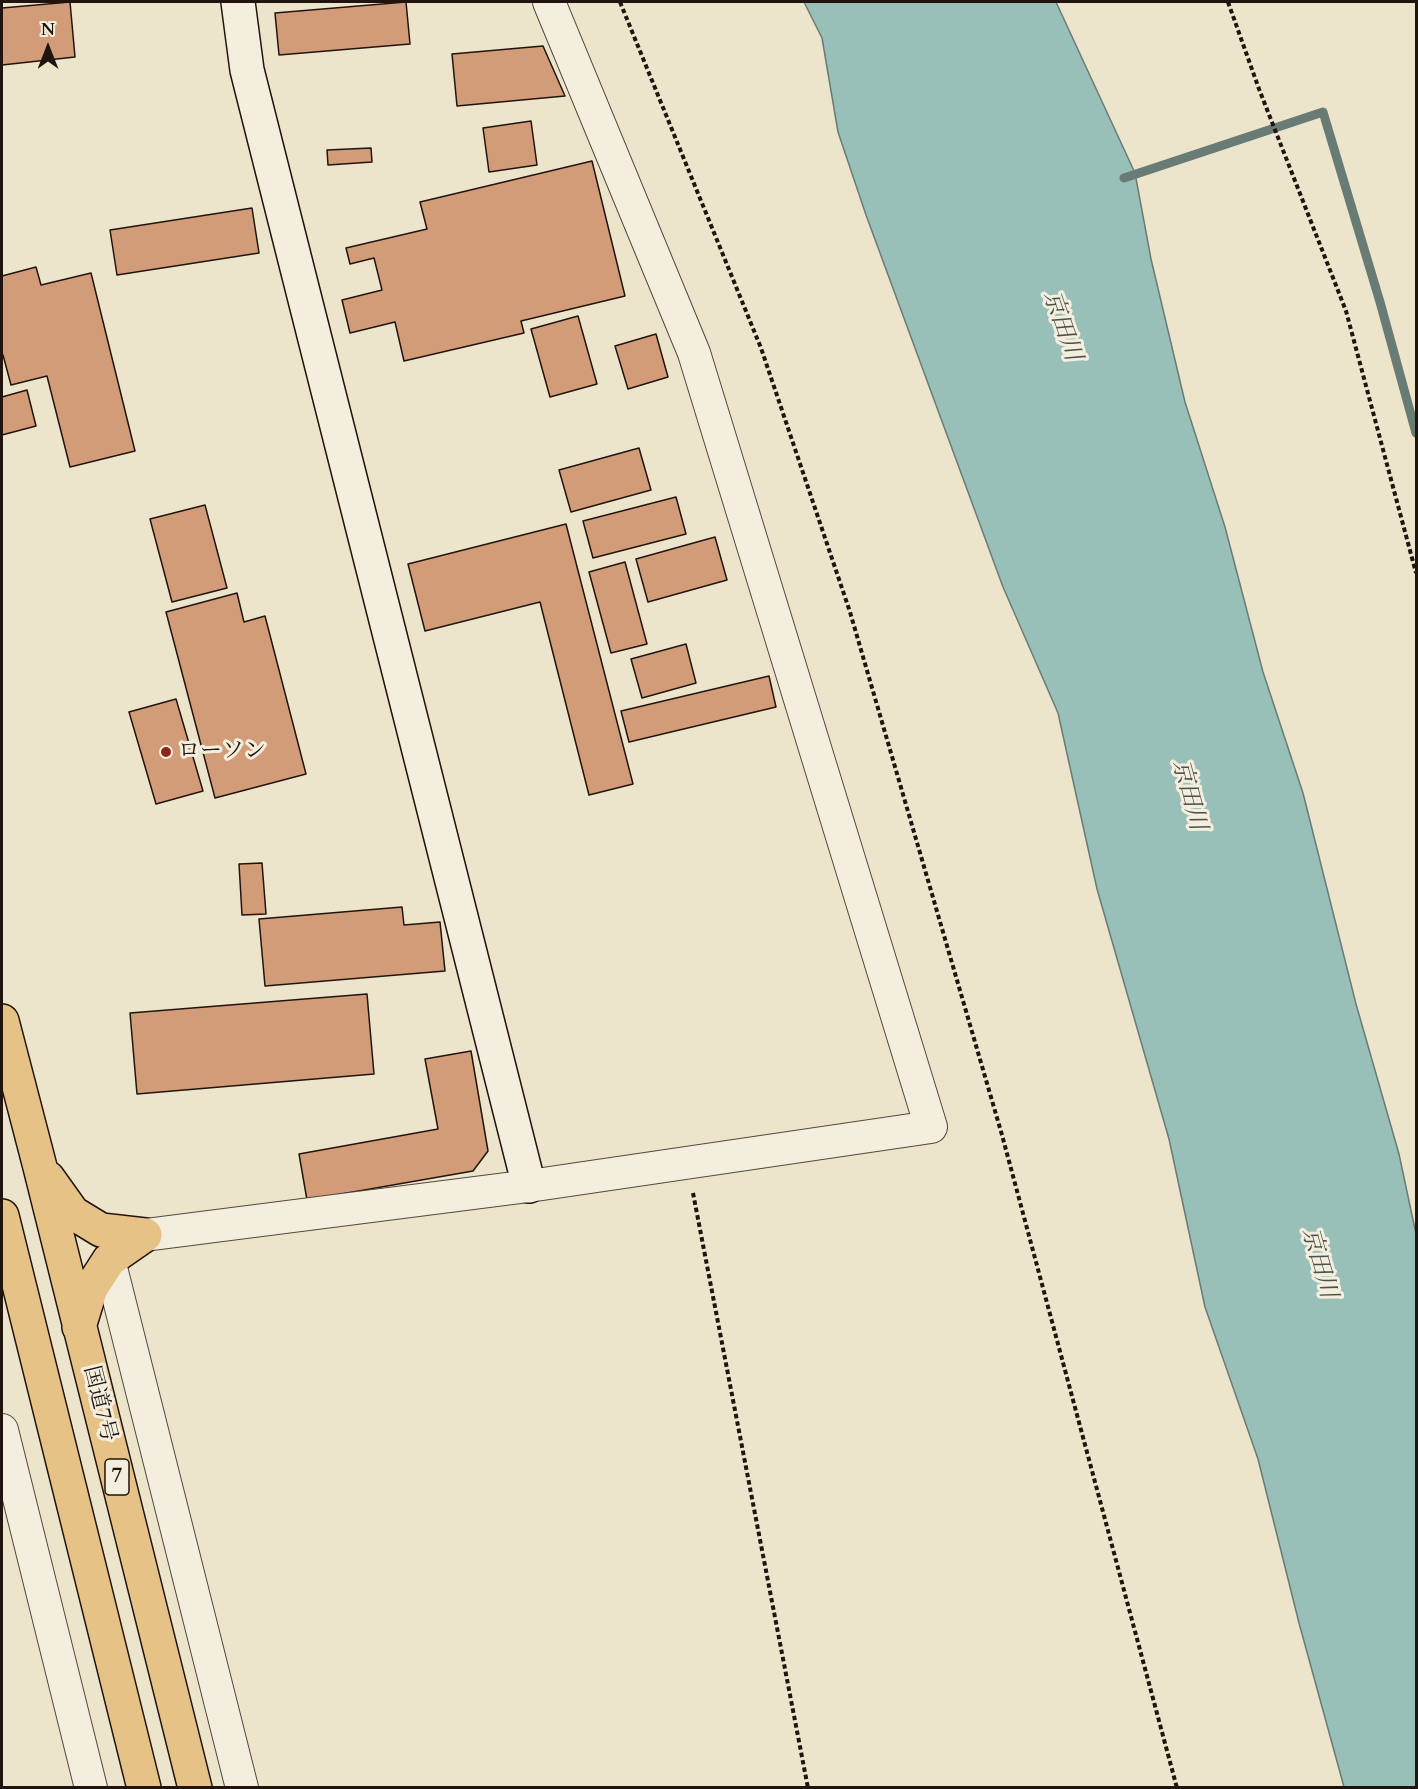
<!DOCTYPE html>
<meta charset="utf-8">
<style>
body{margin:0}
#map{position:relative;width:1418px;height:1789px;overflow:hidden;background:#ede5cb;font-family:Cardo,serif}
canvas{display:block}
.frame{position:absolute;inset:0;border:3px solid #21140e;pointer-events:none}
.north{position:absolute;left:18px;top:18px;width:60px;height:60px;-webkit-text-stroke:4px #f3eedd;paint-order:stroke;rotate:0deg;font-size:16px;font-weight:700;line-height:24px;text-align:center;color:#21140e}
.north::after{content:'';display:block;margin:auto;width:21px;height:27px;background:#21140e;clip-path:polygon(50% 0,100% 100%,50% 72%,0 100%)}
</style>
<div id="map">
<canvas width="1418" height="1789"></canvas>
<div class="frame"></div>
<div class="north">N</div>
</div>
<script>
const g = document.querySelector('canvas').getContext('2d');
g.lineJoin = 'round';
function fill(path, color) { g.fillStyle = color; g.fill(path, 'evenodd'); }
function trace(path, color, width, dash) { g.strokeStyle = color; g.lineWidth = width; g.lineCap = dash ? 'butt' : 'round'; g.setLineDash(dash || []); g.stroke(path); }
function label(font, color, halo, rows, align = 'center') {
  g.font = font + ' Cardo,"Noto Serif JP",serif'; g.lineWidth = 6; g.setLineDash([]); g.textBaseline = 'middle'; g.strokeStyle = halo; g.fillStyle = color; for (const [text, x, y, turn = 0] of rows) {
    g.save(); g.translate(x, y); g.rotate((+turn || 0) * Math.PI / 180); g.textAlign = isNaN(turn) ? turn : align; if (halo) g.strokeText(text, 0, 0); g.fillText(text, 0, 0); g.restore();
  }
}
const water = new Path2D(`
 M804,2H1056L1135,173L1151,259L1185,402L1225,527L1263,672L1303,793L1356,1004L1399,1154L1416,1234V1787H1344L1299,1623L1258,1459L1205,1307L1169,1139L1097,889L1058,713L1003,587L866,215L838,132L822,38Z`);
fill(water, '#99bfb9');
trace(water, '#697b75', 1.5);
trace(new Path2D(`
 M1124,178L1323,112L1380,302L1416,433`), '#697b75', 9);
const building = new Path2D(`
 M70,2L75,57L2,65V8Z
 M406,2L410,44L279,55L275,13Z
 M543,46L565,96L457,106L452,54Z
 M531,121L537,165L489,172L483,128Z
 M371,148L372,162L328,165L327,150Z
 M592,161L625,296L521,321L524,333L404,361L395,322L350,333L342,300L382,290L374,258L350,264L346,248L427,229L420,202Z
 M252,208L259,253L117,275L110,230Z
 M36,267L41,285L91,273L135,451L70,467L47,376L11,385L3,355H2V276Z
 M578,316L597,384L550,397L531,329Z
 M656,334L668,377L628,389L615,346Z
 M27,390L36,426L2,435V397Z
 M639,448L651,490L571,512L559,470Z
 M676,497L686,534L593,558L583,521Z
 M205,505L227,588L172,602L150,519Z
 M566,524L633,784L589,795L540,602L425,631L408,564Z
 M715,537L727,580L648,602L636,559Z
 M625,562L647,644L611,653L589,572Z
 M237,593L244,622L265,616L306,774L215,798L166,612Z
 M686,644L696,683L642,698L631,659Z
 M769,676L776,707L629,742L621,711Z
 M176,699L203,791L156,804L129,712Z
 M262,863L266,914L242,915L239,864Z
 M402,907L404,925L440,922L445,971L265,986L259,919Z
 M367,994L374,1074L137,1094L130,1013Z
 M471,1051L488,1151L473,1171L307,1200L299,1154L438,1129L425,1059Z`);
fill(building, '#d29c78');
trace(building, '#21140e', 1.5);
const street = new Path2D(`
 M145,1235L529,1186L931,1127L694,353L549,2
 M109,1260L242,1788
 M2,1430L91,1788`);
const secondary = new Path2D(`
 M238,2L247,70L529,1186`);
const highway = new Path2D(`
 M2,1021L40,1167L195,1788
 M48,1178L73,1213L101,1230L145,1235
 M2,1216L144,1788
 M79,1327L91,1288L109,1260L145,1235`);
trace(street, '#54483d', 34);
trace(secondary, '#21140e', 36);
trace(highway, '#21140e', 36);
trace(new Path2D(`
 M620,2L761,348L850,612L1002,1135L1177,1788
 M1228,2L1259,89L1346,311L1416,573
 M693,1193L808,1788`), '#21140e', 4, [4.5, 3]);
trace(street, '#f3eedd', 32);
trace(secondary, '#f3eedd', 33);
trace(highway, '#e6c286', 33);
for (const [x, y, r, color] of [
 [166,752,6,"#8f2418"]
]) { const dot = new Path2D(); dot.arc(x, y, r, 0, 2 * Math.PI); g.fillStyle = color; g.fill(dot); trace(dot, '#f3eedd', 2); }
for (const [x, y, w] of [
 [117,1477,24]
]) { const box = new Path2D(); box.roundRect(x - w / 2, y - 18, w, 36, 4.5); g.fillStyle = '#f3eedd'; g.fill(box); trace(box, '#21140e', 1.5); }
label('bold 21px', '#21140e', null, [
 ["7",117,1477]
]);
label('22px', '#21140e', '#f3eedd', [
 ["ローソン",178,752]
], 'left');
label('22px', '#21140e', '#f3eedd', [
 ["国道7号",99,1404,76]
]);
label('italic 24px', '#4b504a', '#f3eedd', [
 ["京田川",1061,326,71],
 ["京田川",1188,795,75],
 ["京田川",1318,1263,74]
]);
</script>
